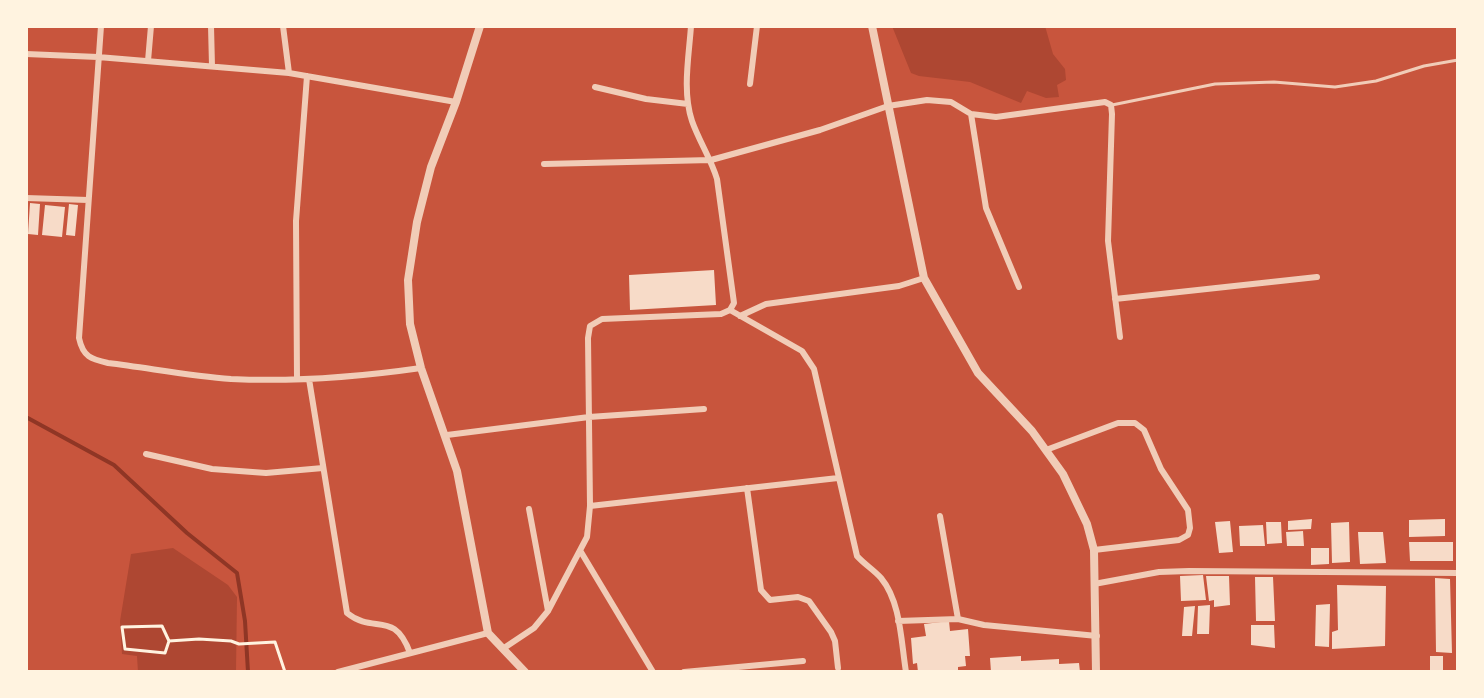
<!DOCTYPE html>
<style>
body{margin:0}
#map{position:relative;width:1484px;height:698px;overflow:hidden;background:#c8553d;font-family:"DM Sans",sans-serif}
canvas{display:block}
.frame{position:absolute;inset:0;border:28px solid #fff3e0;pointer-events:none}
</style>
<div id="map">
<canvas width="1484" height="698"></canvas>
<div class="frame"></div>
</div>
<script>
const g = document.querySelector('canvas').getContext('2d');
g.lineJoin = 'round';
function fill(path, color) { g.fillStyle = color; g.fill(path, 'evenodd'); }
function trace(path, color, width, dash) { g.strokeStyle = color; g.lineWidth = width; g.lineCap = dash ? 'butt' : 'round'; g.setLineDash(dash || []); g.stroke(path); }
fill(new Path2D(`
 M892,26H1045L1053,54L1065,69L1066,80L1057,85L1059,97L1046,98L1027,91L1021,103L970,82L919,76L911,73Z
 M173,548L228,585L237,597L236,672H138L137,656L122,654L120,621L131,554Z`), '#ae4732');
trace(new Path2D(`
 M26,417L114,465L187,533L237,573L245,621L248,672`), '#8f3625', 4);
fill(new Path2D(`
 M30,203L40,204L38,235L28,234Z
 M69,204L78,205L75,236L66,235Z
 M45,205L65,207L62,237L42,235Z
 M714,270L716,305L630,310L629,275Z
 M1312,519L1311,529L1288,530V521Z
 M1445,519V536L1409,537V520Z
 M1230,521L1233,552L1219,553L1215,522Z
 M1266,522H1281L1282,543L1267,544Z
 M1349,522L1350,562L1332,563L1331,523Z
 M1263,525L1265,546H1240L1239,526Z
 M1303,531L1304,546H1287L1286,532Z
 M1358,532H1383L1386,563L1360,564Z
 M1409,542H1453V561H1410Z
 M1311,548H1329V564L1311,565Z
 M1203,575L1206,600L1181,601L1180,576Z
 M1206,576H1229L1230,605L1214,607V600L1209,601Z
 M1255,577H1273L1275,621H1256Z
 M1435,578L1450,579L1452,653L1436,652Z
 M1337,585L1386,586L1385,646L1332,649V632L1338,630Z
 M1330,604L1329,647L1315,646L1316,605Z
 M1210,605L1209,634H1197L1198,606Z
 M1195,606L1192,636H1182L1184,607Z
 M949,621L950,631L968,629L970,656H965L966,666L958,667V672H918L917,663L913,664L911,638L926,636L924,624Z
 M1251,625H1274L1275,648L1251,645Z
 M1021,656V661L1059,659V664L1079,663L1080,672H991L990,658Z
 M1430,656H1443V672H1430Z`), '#f7dbc8');
trace(new Path2D(`
 M169,641L162,626L122,627L125,649L165,653L169,641L199,639L231,641L239,644L275,642L285,672`), '#fff3e0', 3);
trace(new Path2D(`
 M1112,105L1215,84L1274,82L1335,87L1376,81L1424,66L1458,60`), '#f1ccb7', 3);
trace(new Path2D(`
 M101,26L79,338C83,357 91,359 108,363C149,368 190,376 231,379C294,382 358,377 421,368
 M211,26L212,66
 M283,26L289,73
 M26,54L98,57L289,73L456,102
 M148,61L151,26
 M750,84L757,26
 M595,87L646,99L688,104
 M971,114L986,208L1019,287
 M544,164L711,160L820,130L888,106L927,100L951,102L971,114L996,117L1105,102L1111,105L1112,114L1108,241L1120,337
 M26,198L88,200
 M1115,299L1317,277
 M730,310L802,351L814,369L857,556C864,564 874,570 881,578C901,602 901,642 906,672
 M740,316L766,304L899,286L924,278
 M297,379L296,221L307,76
 M309,379L347,613C374,635 394,609 410,653
 M447,435L589,417L704,409
 M1046,450L1118,423H1135L1144,430L1161,469L1188,510L1190,528L1188,535L1179,540L1094,550
 M146,454L212,469L266,473L323,468
 M747,488L761,590L770,600L798,597L809,601L831,632L835,641L838,668
 M590,506L838,478
 M529,509L548,611
 M940,516L958,619
 M581,552L653,672
 M1094,584L1159,572L1189,571L1458,573
 M898,621L958,619L984,625L1097,636
 M504,648L534,628L548,611L587,537L590,506L588,338L590,326L602,319L721,314L730,310L734,303L717,179C711,159 699,141 692,121C682,91 689,56 691,26
 M338,672L488,633
 M684,672L803,661`), '#f1ccb7', 6);
trace(new Path2D(`
 M480,26L456,102L431,167L417,222L408,280L410,324L421,368L457,471L488,633L525,672
 M872,26L924,278L978,373L1032,431L1063,474L1087,524L1094,550L1096,672`), '#f1ccb7', 8);
</script>
